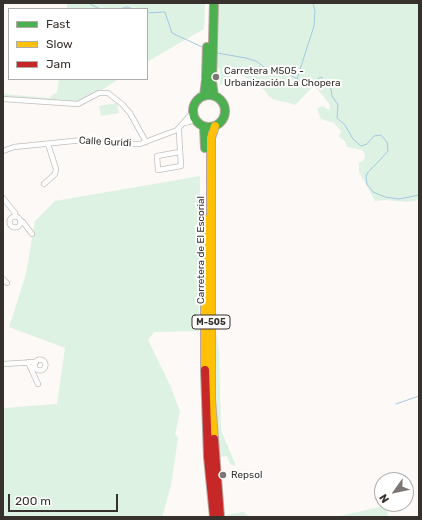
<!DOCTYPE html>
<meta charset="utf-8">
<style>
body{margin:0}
#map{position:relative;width:422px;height:520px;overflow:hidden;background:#fcf9f6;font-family:Rubik,sans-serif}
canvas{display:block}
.frame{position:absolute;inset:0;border:4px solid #37312e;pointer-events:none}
.legend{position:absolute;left:8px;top:8px;width:140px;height:72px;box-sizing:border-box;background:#fff;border:1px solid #afadab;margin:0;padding:5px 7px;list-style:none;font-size:12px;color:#37312e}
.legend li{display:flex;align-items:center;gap:8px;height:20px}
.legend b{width:20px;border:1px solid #afadab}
.north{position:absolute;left:374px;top:472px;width:40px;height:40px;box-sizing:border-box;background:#fff;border:1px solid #afadab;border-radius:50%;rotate:237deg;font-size:11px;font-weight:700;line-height:16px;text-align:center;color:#37312e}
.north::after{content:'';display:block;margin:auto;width:14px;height:18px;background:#7c7774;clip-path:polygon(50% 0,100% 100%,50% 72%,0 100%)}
.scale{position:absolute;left:8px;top:494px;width:110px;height:18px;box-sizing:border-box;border:2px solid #37312e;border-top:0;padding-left:5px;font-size:12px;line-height:14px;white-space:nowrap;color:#37312e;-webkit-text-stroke:3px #fff;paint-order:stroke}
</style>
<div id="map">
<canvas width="422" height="520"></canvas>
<div class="frame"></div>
<ul class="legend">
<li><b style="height:5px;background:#4caf50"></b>Fast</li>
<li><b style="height:5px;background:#ffc107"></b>Slow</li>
<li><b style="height:5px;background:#c62828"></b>Jam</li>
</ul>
<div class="north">N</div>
<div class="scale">200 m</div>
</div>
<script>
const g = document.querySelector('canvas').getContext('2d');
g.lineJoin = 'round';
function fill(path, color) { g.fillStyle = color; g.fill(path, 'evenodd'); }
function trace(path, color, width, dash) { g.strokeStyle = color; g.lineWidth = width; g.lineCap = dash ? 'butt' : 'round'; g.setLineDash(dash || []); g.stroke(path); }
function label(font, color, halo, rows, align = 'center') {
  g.font = font + ' Rubik,sans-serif'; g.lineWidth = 4; g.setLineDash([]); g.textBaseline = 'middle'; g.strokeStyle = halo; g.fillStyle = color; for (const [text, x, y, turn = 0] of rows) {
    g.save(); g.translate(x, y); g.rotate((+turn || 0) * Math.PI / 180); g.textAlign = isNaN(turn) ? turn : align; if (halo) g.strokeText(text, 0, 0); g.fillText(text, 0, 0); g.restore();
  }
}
fill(new Path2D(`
 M67,3H205L204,29L147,62V9H67Z
 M214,3H419V200L407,202L386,200L375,201L374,199L359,172V163L364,160L365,154L362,150L347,147L345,141L339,137L341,131L334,123L321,119L317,108L323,106L329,110L330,105L315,86C305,92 303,99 295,105C287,101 278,102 271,98C268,96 267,93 265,91C256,83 246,77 236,73C231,76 229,81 224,85H220V69L212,68Z
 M59,79H119L94,95L78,103L3,97V94L49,98L57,92Z
 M117,103L119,113L101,116L99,106Z
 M200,176L199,331L154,332L148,340L171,387L180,412L175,434L178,438L171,486L162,517H3V408L57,404L65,348L9,327L26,274L35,221L55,201Z
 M215,322L219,353L221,430L236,466L230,464L227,456L221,457L219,459L211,399V323Z
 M380,507L387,510L388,517H335Z
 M244,512L249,517H225L226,515Z`), '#def2e4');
trace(new Path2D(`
 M88,3L100,9
 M119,9L127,7L133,9
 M147,13L165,12L172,33L202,47
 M217,53L246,58L256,61L268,70L280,69L297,79L306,86L321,77L331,89L332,96L338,105L337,118L345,125L353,139L361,146L367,144L374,136L381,135L387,142L388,151L378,162L368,172L366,176L367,184L373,192L385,197L399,199L419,195
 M297,79L314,26L315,11L313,3
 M396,404L419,396`), '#a4c9e2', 1);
const street = new Path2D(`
 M3,99L78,104L99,93H108L122,104L130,113L146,142
 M185,123L188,122L196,120
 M179,128V133L181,166L158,170L157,156L180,152
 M3,151L14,147L83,140L125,144H140L177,130L193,112
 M44,184L55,174L56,169L48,144
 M3,198L15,213V216
 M9.5 222a5.5 5.5 0 1 1 11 0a5.5 5.5 0 1 1-11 0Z
 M20,220L23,222L32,234
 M3,279L7,283
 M34.5 365a5.5 5.5 0 1 1 11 0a5.5 5.5 0 1 1-11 0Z
 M28,362L38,384
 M3,364L36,362`);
const fast = new Path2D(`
 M214,3L212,82L214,96
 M193 111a16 16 0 1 1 32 0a16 16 0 1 1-32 0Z
 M204,96L206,80L207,47
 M204,127L205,148`);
const slow = new Path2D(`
 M205,219V370
 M214,439L211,399V138L215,126`);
const jam = new Path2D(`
 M205,370L208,457L214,517
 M214,439L220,517`);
trace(street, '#c3bfbc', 6);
trace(fast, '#b8a5a1', 10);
trace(slow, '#b8a5a1', 10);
trace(jam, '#b8a5a1', 10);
trace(street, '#fffefe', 4.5);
trace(fast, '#4caf50', 8);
trace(slow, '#ffc107', 8);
trace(jam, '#c62828', 8);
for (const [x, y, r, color] of [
 [216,77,4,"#7c7774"],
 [223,475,4,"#7c7774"]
]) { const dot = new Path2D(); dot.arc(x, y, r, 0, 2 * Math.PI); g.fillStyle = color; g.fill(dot); trace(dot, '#fff', 1.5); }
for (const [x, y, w] of [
 [211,322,38]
]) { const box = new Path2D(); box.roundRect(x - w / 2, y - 7, w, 14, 3); g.fillStyle = '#fff'; g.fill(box); trace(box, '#37312e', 1); }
label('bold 9px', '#37312e', null, [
 ["M-505",211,322]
]);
label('10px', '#37312e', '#fff', [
 ["Carretera M505 -",224,71],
 ["Urbanización La Chopera",224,83],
 ["Repsol",231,475]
], 'left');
label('10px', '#37312e', '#fff', [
 ["Calle Guridi",105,142,3],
 ["Carretera de El Escorial",201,250,-90]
]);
</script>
